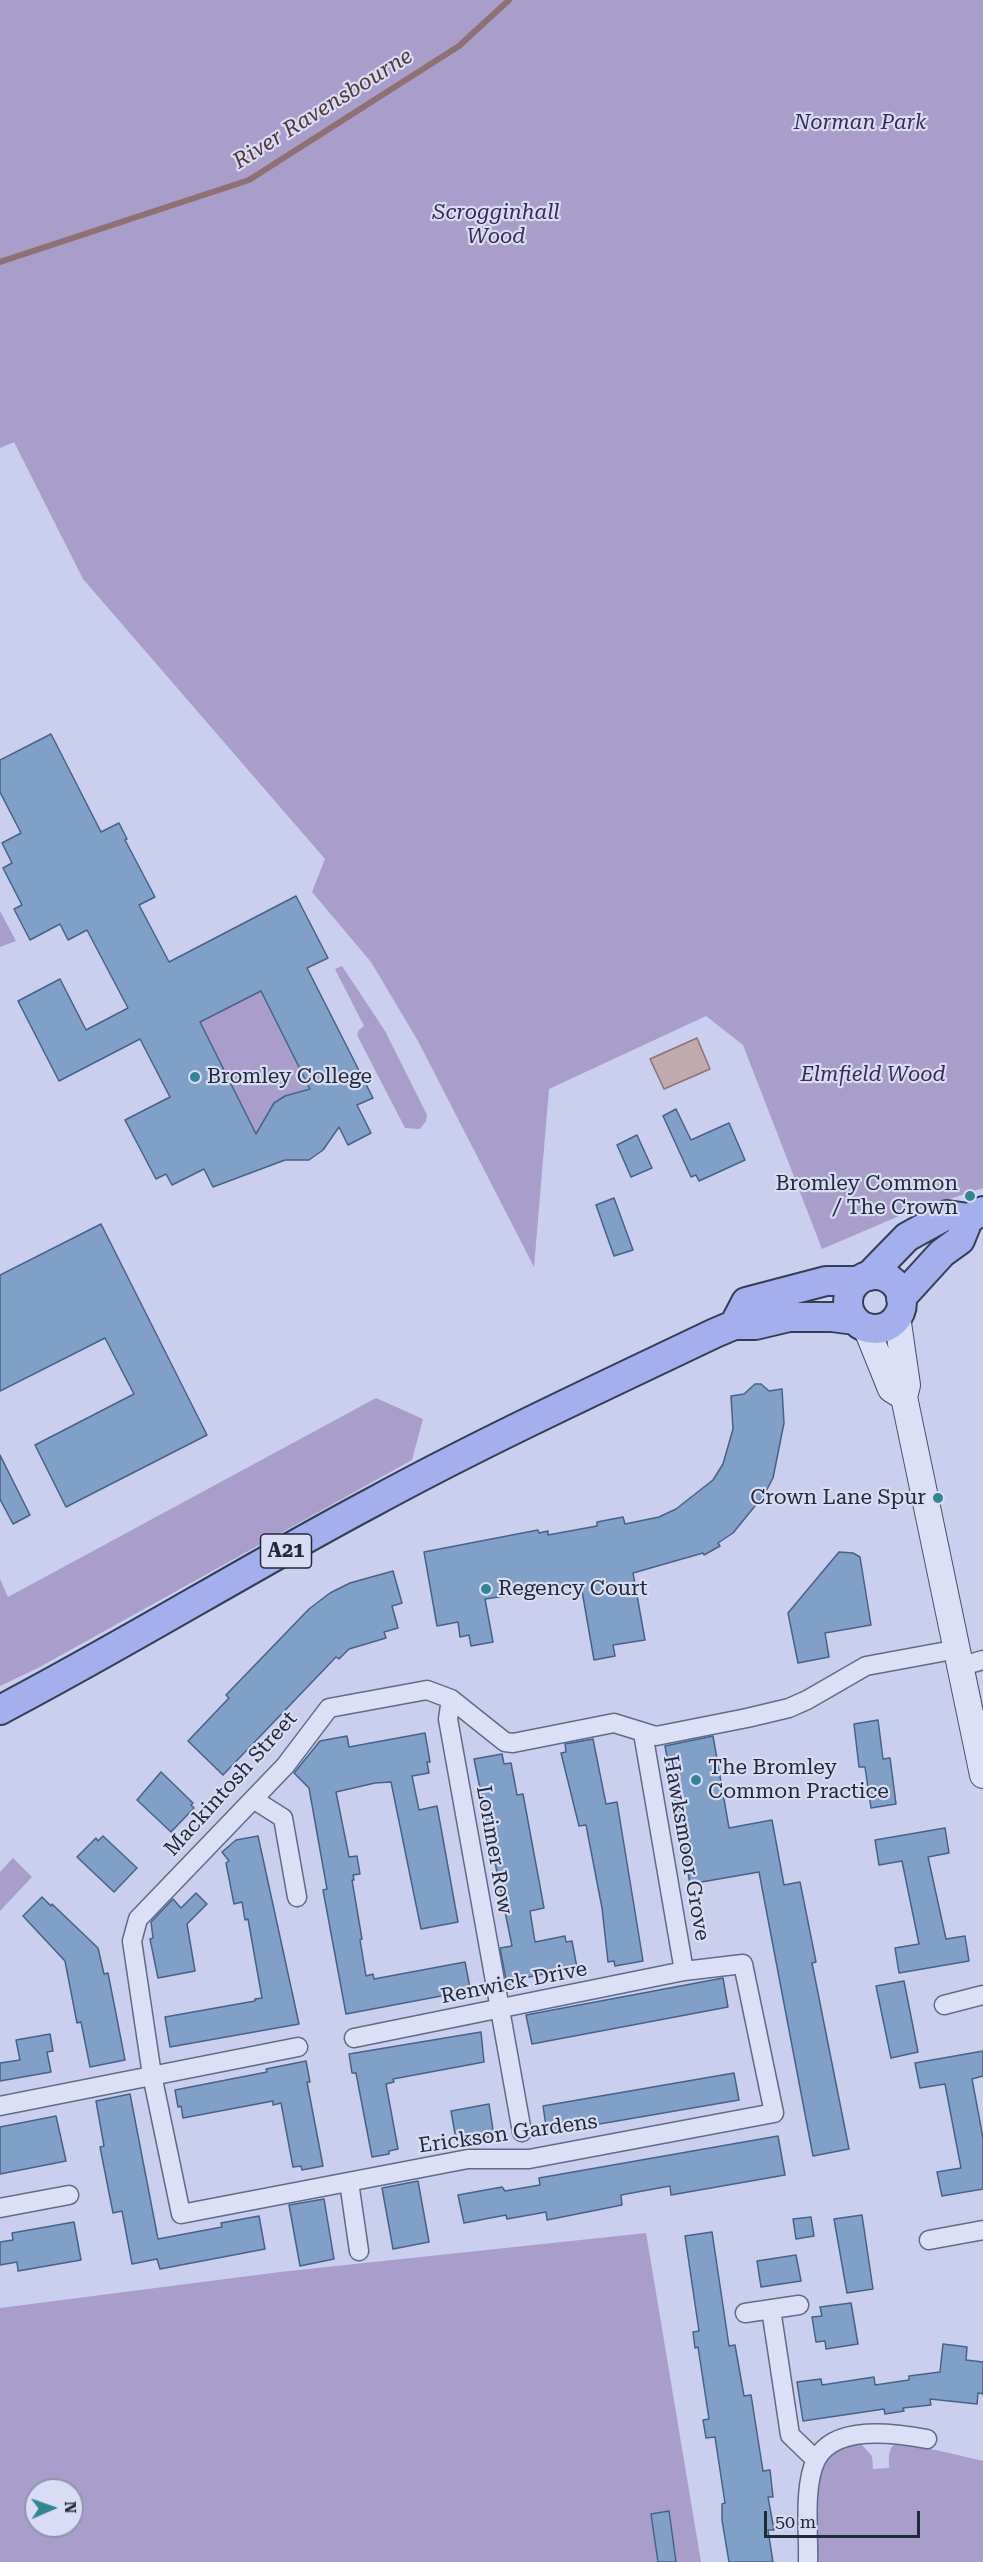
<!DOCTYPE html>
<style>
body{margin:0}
#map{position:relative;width:983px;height:2562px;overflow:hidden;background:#c9cfed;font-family:"Roboto Serif",serif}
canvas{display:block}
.north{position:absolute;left:24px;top:2478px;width:60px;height:60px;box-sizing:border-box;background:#d8dcf4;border:2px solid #8f95a9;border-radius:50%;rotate:88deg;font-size:16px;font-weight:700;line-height:24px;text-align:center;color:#212a39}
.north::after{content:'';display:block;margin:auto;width:21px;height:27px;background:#328694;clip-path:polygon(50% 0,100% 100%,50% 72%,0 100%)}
.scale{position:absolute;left:764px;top:2511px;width:156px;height:27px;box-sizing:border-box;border:3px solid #212a39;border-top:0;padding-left:8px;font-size:18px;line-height:21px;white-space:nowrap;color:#212a39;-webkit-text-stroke:4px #d8dcf4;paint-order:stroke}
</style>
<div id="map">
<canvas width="983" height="2562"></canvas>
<div class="north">N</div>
<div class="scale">50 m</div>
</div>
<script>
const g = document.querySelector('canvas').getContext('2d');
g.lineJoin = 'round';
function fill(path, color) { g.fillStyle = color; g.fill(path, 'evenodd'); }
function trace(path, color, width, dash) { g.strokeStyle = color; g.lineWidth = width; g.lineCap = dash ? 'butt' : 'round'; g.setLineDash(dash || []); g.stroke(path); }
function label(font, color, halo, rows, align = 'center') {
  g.font = font + ' "Roboto Serif",serif'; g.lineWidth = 4.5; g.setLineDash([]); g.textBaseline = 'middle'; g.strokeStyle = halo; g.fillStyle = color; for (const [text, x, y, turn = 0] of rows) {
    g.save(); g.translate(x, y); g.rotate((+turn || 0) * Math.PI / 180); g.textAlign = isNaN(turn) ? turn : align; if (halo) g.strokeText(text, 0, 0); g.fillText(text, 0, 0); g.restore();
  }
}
fill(new Path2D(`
 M0,0H983V1188L904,1214L822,1249L743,1045L706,1016L549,1089L534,1267L418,1041L371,962L312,892L325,859L83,579L14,442L0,448Z
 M0,911L16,941L0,947Z
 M342,966L385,1031L427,1115L426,1121L420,1129L405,1128L357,1035L359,1030L364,1026L335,969Z
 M261,991L313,1095L274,1103L264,1120L261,1144L200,1022Z
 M376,1398L423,1419L412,1460L38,1668L0,1686V1579L8,1597Z
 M13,1858L32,1877L0,1911V1872Z
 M646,2233L701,2562H0V2308L280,2272ZM36,2490H72V2526H36Z
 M901,2442L983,2461V2562H816C817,2529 806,2437 862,2445L872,2456L873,2469L889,2468C889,2456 887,2445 901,2442Z`), '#a99dca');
const water = new Path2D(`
 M697,1038L710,1069L664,1089L650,1059Z`);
fill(water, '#c1aaad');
trace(water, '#8f7073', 1.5);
trace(new Path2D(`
 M0,262L249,180L459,46L509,0`), '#8f7073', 6);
const building = new Path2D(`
 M51,734L101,832L119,823L127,839L125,840L155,897L139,905L169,962L296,896L328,958L307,968L373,1098L357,1105L371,1133L348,1145L339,1127L323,1150L309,1160H285L213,1187L204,1169L172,1185L166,1174L156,1179L125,1120L170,1097L140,1039L59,1081L18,1001L60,979L86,1030L128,1008L87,930L68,940L60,924L30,940L14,909L22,905L3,868L12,863L2,843L21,833L0,792V760ZM261,991L310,1089L285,1096L274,1103L256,1134L200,1022Z
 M676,1109L691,1140L729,1123L745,1160L699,1181L696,1175L691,1177L663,1116Z
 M637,1135L652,1168L631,1177L617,1145Z
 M614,1198L633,1250L614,1256L596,1205Z
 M101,1224L207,1435L66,1507L35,1445L134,1394L105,1338L0,1391V1275Z
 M755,1384H761L769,1391L782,1389L784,1423L773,1478L764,1495L733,1533L718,1543L720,1546L704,1555L703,1553L633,1573L645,1640L613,1645L615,1656L594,1660L581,1585L485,1599L493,1642L471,1646L469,1635L460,1637L458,1622L437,1626L424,1552L538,1530L539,1533L548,1531V1535L597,1526V1522L623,1517L625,1524L659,1517L676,1509L713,1480L723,1464L733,1429L731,1396L744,1394Z
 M0,1455L30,1515L13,1524L0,1499Z
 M839,1552L853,1553L860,1557L871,1625L825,1633L829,1657L798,1663L788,1613Z
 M393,1571L402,1603L392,1606L398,1628L384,1632L386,1638L349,1649L339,1659L336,1657L223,1775L188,1741L229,1698L226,1695L309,1609L330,1593L350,1583Z
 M878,1720L883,1759L890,1758L896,1804L871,1808L865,1767H859L854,1724Z
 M425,1733L430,1762H427L429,1773L412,1776L419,1810L437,1806L458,1922L421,1929L391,1782L375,1783L336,1792L349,1857L357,1856L360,1874L353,1875L354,1880H352L362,1939L360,1940L366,1976L373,1974L374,1979L465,1962L470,1988L456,1990L457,1993L346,2014L323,1890L327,1889L309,1788L294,1773L320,1741L347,1736L349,1747Z
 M713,1736L729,1828L772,1820L784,1885L800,1882L816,1962L812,1963L849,2149L813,2156L759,1872L690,1884L665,1746Z
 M593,1739L606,1804L617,1802L643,1961L615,1966L614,1961L608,1962L602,1908L586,1825L579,1826L561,1753L566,1752L565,1744Z
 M502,1754L504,1764L511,1763L517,1795L523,1794L544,1908L530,1911L535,1942L565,1936L566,1942L572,1941L577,1968L518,1979V1983L507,1985L500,1948L512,1946L474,1759Z
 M161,1772L193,1803L191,1805L194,1808L171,1832L137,1800Z
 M945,1828L949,1853L928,1857L946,1939L965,1936L969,1961L899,1973L895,1948L919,1944L902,1861L879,1865L875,1840Z
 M103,1836L137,1868L114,1892L77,1857L96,1838L98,1841Z
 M258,1836L299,2024L170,2047L165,2017L255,2001V1999L262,1998L248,1919L245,1920L242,1902L234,1904L226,1863L229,1861L222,1852L236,1840Z
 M196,1893L207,1904L187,1924L195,1971L158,1978L150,1939L153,1938L151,1922L173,1899L181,1908Z
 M42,1897L51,1906L52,1904L98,1948L104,1974L108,1973L125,2060L90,2067L81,2022L77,2023L65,1961L23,1916Z
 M723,1978L728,2007L532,2044L526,2015Z
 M904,1981L918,2052L891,2058L876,1986Z
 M481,2032L484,2062L393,2079L394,2082L386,2084L398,2149L389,2151V2154L372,2157L356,2073H352L349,2054Z
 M50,2034L53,2051L47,2052L51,2072L0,2081V2063L20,2060L16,2040Z
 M983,2051V2076L972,2079L983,2138V2189L942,2196L937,2172L961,2168L945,2084L920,2088L915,2063Z
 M306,2061L310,2082H307L323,2166L302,2170L301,2166L293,2167L281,2103L273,2105V2101L183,2118L181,2106L178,2107L175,2090L267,2072L266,2069Z
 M734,2073L739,2100L547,2133L543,2106Z
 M130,2094L158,2239L222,2227L221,2223L259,2216L265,2249L160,2269L157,2259L132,2264L122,2211L113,2213L100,2147L104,2146L96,2101Z
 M489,2104L494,2136L465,2141V2138L456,2139L451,2111Z
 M56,2116L66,2161L0,2174V2127Z
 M778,2136L785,2175L671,2195L670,2186L621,2195L622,2205L547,2220L546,2212L507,2219L506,2215L464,2223L458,2195L502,2187L505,2191L540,2185L539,2178Z
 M418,2181L429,2242L393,2249L382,2188Z
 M324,2199L334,2259L300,2266L289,2205Z
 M862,2215L873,2289L847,2293L834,2219Z
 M811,2217L814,2236L796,2239L793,2219Z
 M74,2222L81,2260L18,2271L17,2262L0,2265V2242L13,2240L12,2233Z
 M712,2232L729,2346L735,2345L744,2396L751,2395L763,2471L770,2470L773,2497H768L774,2530H768L773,2562H729L722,2520V2504L725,2503L715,2437L706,2438L703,2420L709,2419L698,2347L695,2348L693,2332L699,2331L685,2236Z
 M796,2255L801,2281L761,2287L757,2261Z
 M851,2303L858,2344L826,2349L825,2341L816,2342L812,2317L822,2316L820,2307Z
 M943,2344L967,2347L966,2360L983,2362V2394L978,2393L977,2404L930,2399L931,2405L903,2408L904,2411L885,2414L884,2409L803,2421L797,2382L821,2379L822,2385L874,2377L875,2385L909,2380V2376L940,2372Z
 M669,2511L676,2562H658L651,2514Z`);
fill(building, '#81a0c8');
trace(building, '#466386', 1.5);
const street = new Path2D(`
 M962,1666L983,1660
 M451,1699L448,1719L522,2132
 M643,1733L684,1971
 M253,1799L283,1818L297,1897
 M944,2005L983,1995
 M354,2038L684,1971L743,1964L774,2113L529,2159H468L181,2214L152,2075L132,1941L138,1919L285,1766L329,1708L427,1690L451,1699L505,1742L513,1743L614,1723L656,1736L747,1718L789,1708L807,1700L866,1666L958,1649
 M0,2106L298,2047
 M349,2182L359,2251
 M0,2208L69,2195
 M929,2240L983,2230
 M771,2309L790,2435L816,2460
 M745,2313L799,2305
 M808,2562C809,2534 803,2486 816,2460C834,2424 895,2433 927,2439`);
const secondary = new Path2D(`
 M897,1316L907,1385L904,1397L983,1775
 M866,1327L891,1389L904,1397`);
const primary = new Path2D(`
 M848 1302a27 27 0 1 1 54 0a27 27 0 1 1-54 0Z
 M869,1276L907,1237L947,1215L969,1218L983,1211
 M901,1298L942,1253L960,1240L969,1218
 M734,1325L746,1302L826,1281H858
 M0,1710C126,1644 247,1569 373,1502C485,1441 600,1388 715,1333L734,1325H755L789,1317H832L855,1320`);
trace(street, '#5f6c88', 21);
trace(secondary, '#42506a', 28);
trace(primary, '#324056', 32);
trace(street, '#dce0f7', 18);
trace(secondary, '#dce0f7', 26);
trace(primary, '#a4b0ed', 28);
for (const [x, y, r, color] of [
 [195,1077,6,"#328694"],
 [970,1196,6,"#328694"],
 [938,1498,6,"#328694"],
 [486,1589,6,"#328694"],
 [696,1780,6,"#328694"]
]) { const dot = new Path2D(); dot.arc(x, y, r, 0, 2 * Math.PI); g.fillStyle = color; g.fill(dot); trace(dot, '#d8dcf4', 2); }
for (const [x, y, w] of [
 [286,1551,51]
]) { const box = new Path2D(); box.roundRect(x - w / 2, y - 17, w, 34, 4.5); g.fillStyle = '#d8dcf4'; g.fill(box); trace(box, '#212a39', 1.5); }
label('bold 20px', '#212a39', null, [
 ["A21",286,1551]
]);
label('italic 21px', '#3a2955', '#d8dcf4', [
 ["Norman Park",860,123],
 ["Scrogginhall",496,213],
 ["Wood",496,237],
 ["Elmfield Wood",873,1075]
]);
label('21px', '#212a39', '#d8dcf4', [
 ["Bromley College",207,1077],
 ["Bromley Common",958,1184,"right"],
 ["/ The Crown",958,1208,"right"],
 ["Crown Lane Spur",926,1498,"right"],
 ["Regency Court",498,1589],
 ["The Bromley",708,1768],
 ["Common Practice",708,1792]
], 'left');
label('21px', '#212a39', '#d8dcf4', [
 ["Mackintosh Street",231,1784,-48],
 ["Hawksmoor Grove",686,1848,80],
 ["Lorimer Row",494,1850,80],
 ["Renwick Drive",514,1983,-11],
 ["Erickson Gardens",508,2134,-8]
]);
label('italic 22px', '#583532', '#d8dcf4', [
 ["River Ravensbourne",323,109,-32]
]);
</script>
